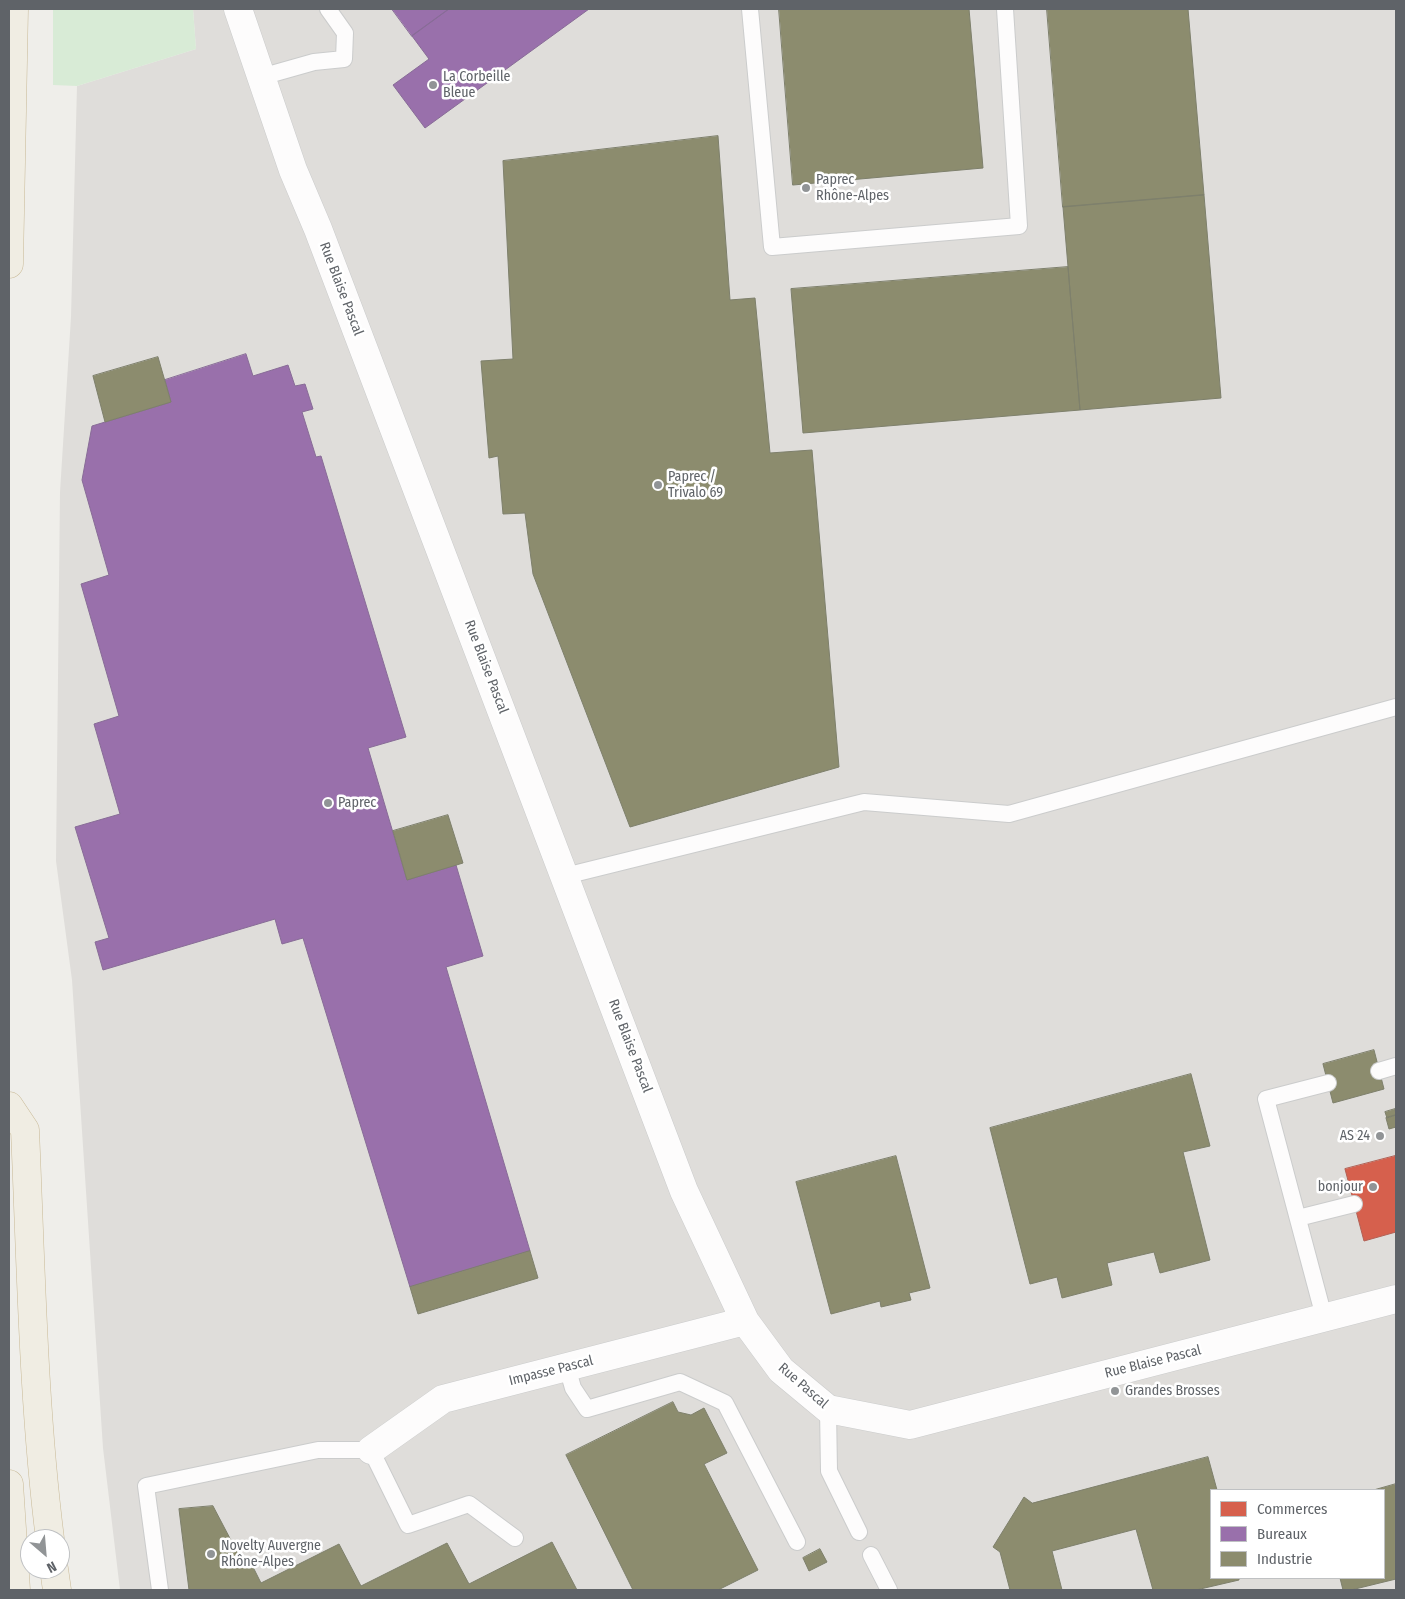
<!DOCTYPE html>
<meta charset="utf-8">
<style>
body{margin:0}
#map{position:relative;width:1405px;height:1599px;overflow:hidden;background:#efeeea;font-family:"Fira Sans Condensed",sans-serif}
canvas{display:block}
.frame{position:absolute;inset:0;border:10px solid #5f6368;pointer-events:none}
.legend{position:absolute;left:1210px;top:1489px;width:175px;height:90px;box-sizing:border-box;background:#fff;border:1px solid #bfc1c3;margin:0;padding:6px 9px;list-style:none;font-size:15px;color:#5f6368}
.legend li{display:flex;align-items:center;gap:10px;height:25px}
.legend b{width:25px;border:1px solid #bfc1c3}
.north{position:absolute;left:20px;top:1529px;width:50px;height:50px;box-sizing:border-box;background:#fff;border:1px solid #bfc1c3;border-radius:50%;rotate:153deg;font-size:14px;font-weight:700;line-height:20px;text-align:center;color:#5f6368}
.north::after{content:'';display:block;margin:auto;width:18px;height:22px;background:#919496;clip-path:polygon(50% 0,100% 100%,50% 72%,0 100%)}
</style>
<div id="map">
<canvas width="1405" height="1599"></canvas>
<div class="frame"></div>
<ul class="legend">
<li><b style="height:14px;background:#d6604d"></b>Commerces</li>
<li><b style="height:14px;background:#9970ab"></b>Bureaux</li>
<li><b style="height:14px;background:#8c8c6e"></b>Industrie</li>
</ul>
<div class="north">N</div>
</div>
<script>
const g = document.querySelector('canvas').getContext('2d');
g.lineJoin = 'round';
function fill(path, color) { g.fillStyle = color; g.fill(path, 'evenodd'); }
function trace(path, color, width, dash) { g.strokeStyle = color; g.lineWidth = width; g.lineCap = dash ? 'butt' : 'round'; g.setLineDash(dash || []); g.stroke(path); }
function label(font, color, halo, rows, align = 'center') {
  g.font = font + ' "Fira Sans Condensed",sans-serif'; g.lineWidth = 5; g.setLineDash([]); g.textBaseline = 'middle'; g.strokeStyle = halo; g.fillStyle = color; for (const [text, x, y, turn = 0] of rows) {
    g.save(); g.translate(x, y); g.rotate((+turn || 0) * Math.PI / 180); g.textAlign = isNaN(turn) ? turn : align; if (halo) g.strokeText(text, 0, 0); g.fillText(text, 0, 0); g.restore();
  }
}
fill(new Path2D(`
 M193,9H1396V1590H120L103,1448L72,980L56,861L60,492L71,317L77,86L196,49ZM1211,1490H1384V1578H1211Z`), '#dfddda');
fill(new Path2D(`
 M53,9H193L196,49L77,86L53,85Z`), '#d8ebd6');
const shops = new Path2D(`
 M1395,1156L1396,1161V1232L1364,1241L1345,1169Z`);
fill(shops, '#d6604d');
trace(shops, '#b26155', 1);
const offices = new Path2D(`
 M392,9H449L412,36Z
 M449,9H589L425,128L393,85L429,59L412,36Z
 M246,354L253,376L288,365L295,386L305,384L313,409L302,412L316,457L321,456L406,737L368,748L407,880L456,865L483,956L446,967L530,1251L410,1287L303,938L282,944L275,919L103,970L95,942L109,938L75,827L120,814L94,724L119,716L81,584L109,575L82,480L92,426L171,402L165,380Z`);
fill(offices, '#9970ab');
trace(offices, '#886c97', 1);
const industry = new Path2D(`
 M779,9H969L983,168L793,185Z
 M1047,9H1188L1204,195L1063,207Z
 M718,136L730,300L755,298L770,453L812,450L839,767L630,827L533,574L525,513L503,514L498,456L489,458L481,361L513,359L503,161Z
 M1204,195L1221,398L1080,410L1063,207Z
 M1068,267L1080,410L803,433L791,289Z
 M158,357L171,402L105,422L93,376Z
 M448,815L463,863L407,880L393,831Z
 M1374,1050L1384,1089L1333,1103L1323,1064Z
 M1191,1074L1210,1146L1183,1152L1210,1260L1160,1273L1154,1252L1107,1263L1112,1285L1062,1298L1057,1277L1030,1284L990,1128Z
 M1395,1109L1396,1115L1387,1118L1385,1112Z
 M1396,1115V1127L1389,1129L1386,1118Z
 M896,1156L930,1288L909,1293L911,1300L881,1307L880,1301L831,1314L796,1182Z
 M530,1251L538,1278L418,1314L410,1287Z
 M673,1402L678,1412L691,1415L704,1408L727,1453L704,1464L758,1570L718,1590H633L566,1455Z
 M1208,1457L1217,1490H1211V1578H1239V1580L1196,1590H1153L1136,1529L1052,1551L1062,1590H1010L1000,1552L993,1547L1024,1497L1032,1503Z
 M1396,1484V1579L1351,1590H1343L1340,1578H1384V1490H1374Z
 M213,1506L245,1567L251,1563L261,1583L339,1544L361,1586L447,1543L469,1584L552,1542L577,1590H189L179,1509Z
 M820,1549L827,1562L809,1571L803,1558Z`);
fill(industry, '#8c8c6e');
trace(industry, '#7e806c', 1);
const lane = new Path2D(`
 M750,9L772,247L1019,226L1005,9
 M261,77L314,62L344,59L345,33L328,9
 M565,876L864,802L1009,814L1396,707
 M1379,1071L1396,1066
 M1298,1218L1354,1204
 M1324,1317L1266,1099L1328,1083
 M567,1367L573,1388L587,1409L680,1382L725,1403L797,1542
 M828,1409L829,1471L859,1532
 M871,1555L889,1590
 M160,1590L146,1486L318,1450H371L408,1525L469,1504L515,1538`);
const street = new Path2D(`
 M238,9L293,170L318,229L684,1191L745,1321L781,1370L828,1409L910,1425L1396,1299
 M371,1450L443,1399L745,1321`);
const highway = new Path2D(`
 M9,264L14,9
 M9,1106L25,1130C31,1266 33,1404 50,1539
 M9,1484L16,1590
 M54,1569L57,1590`);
trace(lane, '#cbcccc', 18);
trace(street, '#cbcccc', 29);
trace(highway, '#c8b996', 29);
trace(lane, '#fdfcfc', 16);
trace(street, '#fdfcfc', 28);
trace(highway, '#f0ede3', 28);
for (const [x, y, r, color] of [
 [433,85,5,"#919496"],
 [806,188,5,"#919496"],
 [658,485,5,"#919496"],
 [328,803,5,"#919496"],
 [1380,1136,5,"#919496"],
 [1373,1187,5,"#919496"],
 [1115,1391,5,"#919496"],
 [211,1554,5,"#919496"]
]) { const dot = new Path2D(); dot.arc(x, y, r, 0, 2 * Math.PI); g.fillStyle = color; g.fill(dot); trace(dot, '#fff', 2); }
label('14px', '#5f6368', '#fff', [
 ["La Corbeille",443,77],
 ["Bleue",443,93],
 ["Paprec",816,180],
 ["Rhône-Alpes",816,196],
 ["Paprec /",668,477],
 ["Trivalo 69",668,493],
 ["Paprec",338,803],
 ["AS 24",1370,1136,"right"],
 ["bonjour",1363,1187,"right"],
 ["Grandes Brosses",1125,1391],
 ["Novelty Auvergne",221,1546],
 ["Rhône-Alpes",221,1562]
], 'left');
label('14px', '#5f6368', '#fff', [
 ["Rue Blaise Pascal",341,289,69],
 ["Rue Blaise Pascal",486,667,69],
 ["Rue Blaise Pascal",630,1046,69],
 ["Rue Blaise Pascal",1153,1362,-14],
 ["Impasse Pascal",551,1371,-14],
 ["Rue Pascal",803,1386,41]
]);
</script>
